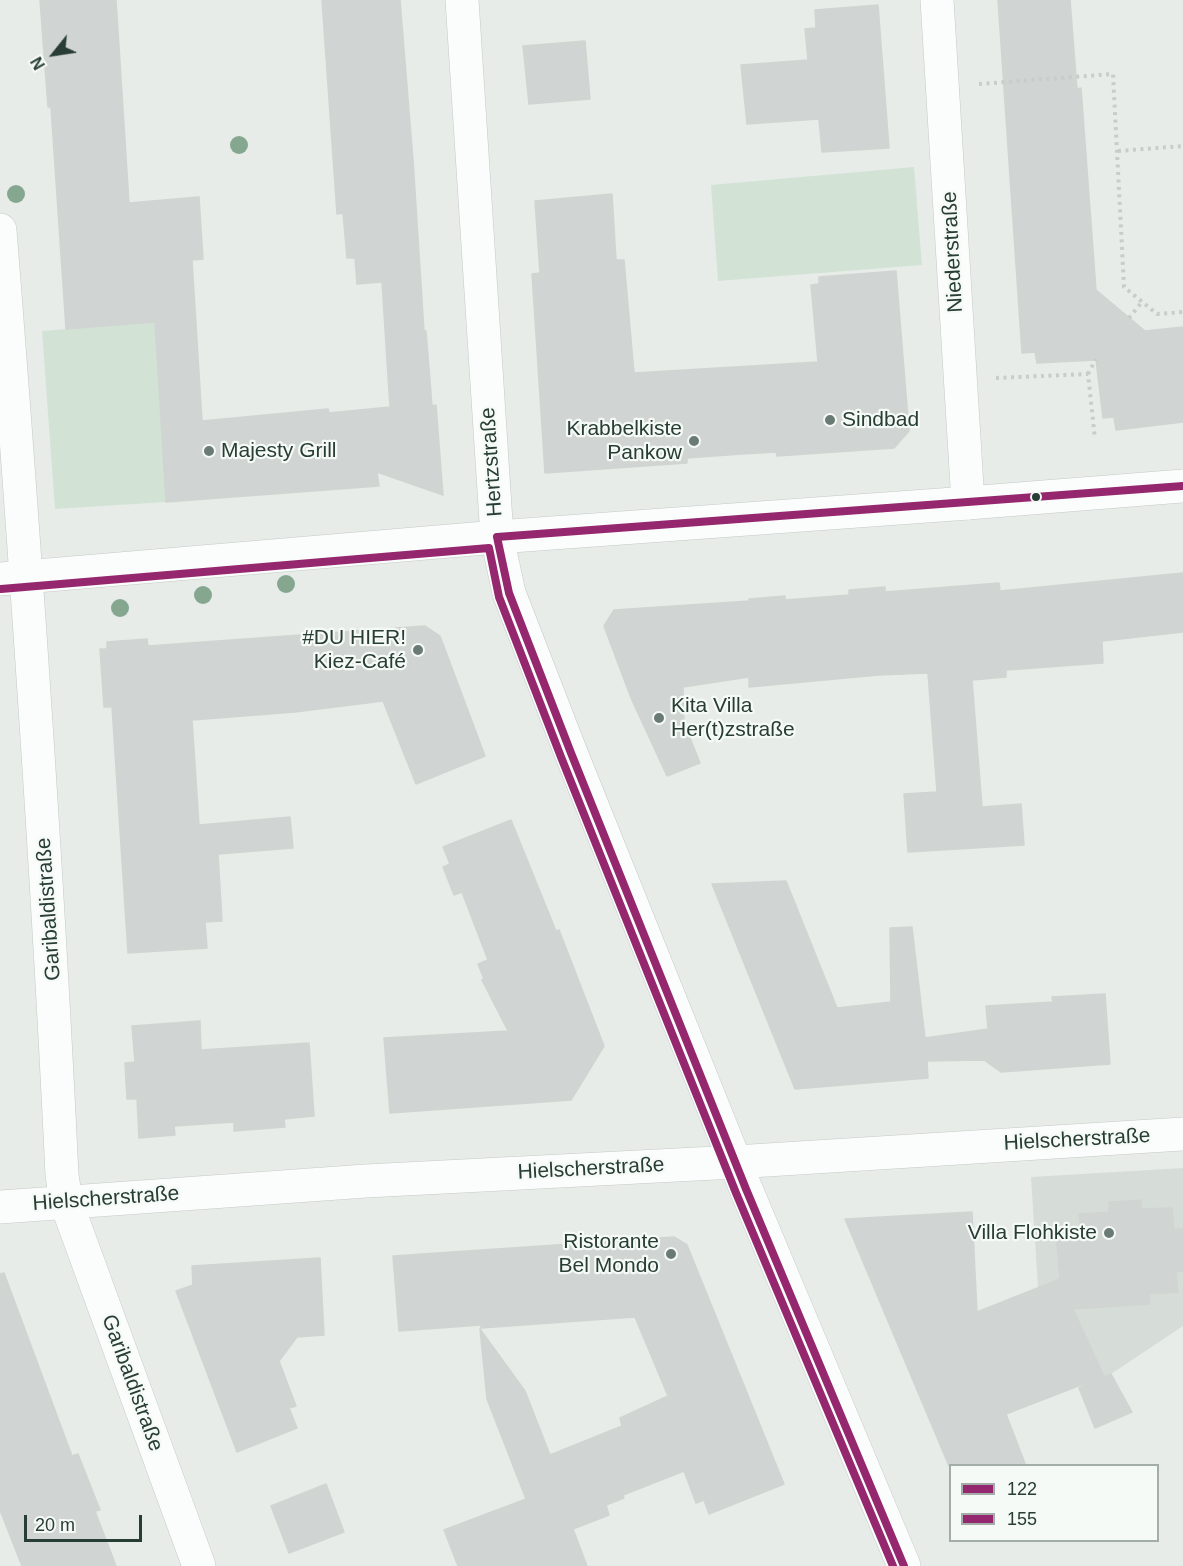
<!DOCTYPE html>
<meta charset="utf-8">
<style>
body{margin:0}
#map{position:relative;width:1183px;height:1566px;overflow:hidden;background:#e7ece9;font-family:Arial,sans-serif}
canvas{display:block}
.legend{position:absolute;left:949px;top:1464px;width:210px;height:78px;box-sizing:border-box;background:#f6faf7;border:2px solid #a3aea9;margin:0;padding:8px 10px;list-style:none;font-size:18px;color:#273d35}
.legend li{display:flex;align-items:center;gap:12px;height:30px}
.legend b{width:30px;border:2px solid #a3aea9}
.north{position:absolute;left:24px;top:24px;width:60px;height:60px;-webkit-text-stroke:4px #f6faf7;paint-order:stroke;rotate:240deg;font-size:16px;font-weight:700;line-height:24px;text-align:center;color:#273d35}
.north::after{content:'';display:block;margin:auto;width:21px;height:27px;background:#273d35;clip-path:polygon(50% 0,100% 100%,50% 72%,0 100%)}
.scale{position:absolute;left:24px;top:1515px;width:118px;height:27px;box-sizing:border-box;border:3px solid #273d35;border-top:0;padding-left:8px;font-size:18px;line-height:21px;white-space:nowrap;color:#273d35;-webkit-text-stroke:4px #f6faf7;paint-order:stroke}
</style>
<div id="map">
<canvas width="1183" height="1566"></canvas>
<ul class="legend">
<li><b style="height:8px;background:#95276e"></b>122</li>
<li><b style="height:8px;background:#95276e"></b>155</li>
</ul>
<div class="north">N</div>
<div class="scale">20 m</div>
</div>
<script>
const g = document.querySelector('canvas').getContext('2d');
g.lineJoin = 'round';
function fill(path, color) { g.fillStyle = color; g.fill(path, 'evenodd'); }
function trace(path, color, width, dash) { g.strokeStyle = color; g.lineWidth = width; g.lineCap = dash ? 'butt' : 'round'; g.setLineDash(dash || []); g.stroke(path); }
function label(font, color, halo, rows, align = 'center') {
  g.font = font + ' Arial,sans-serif'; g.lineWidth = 4.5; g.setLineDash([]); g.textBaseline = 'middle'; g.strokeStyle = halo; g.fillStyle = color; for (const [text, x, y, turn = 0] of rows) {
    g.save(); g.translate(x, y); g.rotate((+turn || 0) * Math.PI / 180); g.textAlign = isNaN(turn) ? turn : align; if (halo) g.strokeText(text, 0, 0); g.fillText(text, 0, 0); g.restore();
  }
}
fill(new Path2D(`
 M1183,1168V1326L1111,1374L1081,1387L1038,1288L1031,1177Z`), '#d6ddd9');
fill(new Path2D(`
 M914,167L922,265L718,281L711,185Z
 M155,322L166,502L55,509L42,331Z`), '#d2e3d6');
const building = new Path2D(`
 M40,0H116L129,203L199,197L203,259L192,260L202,421L328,409L329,413L390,407L382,282L357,284L355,258H347L343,213L337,214L322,0H400L413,160L424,331H426L432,406L436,405L443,495L377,472L379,486L166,502L155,322L66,329L51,107H48Z
 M998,0H1070L1077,89L1081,88L1096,290L1145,331L1183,327V422L1116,430L1114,417L1103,418L1096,360L1037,363L1035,352L1022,353Z
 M878,5L889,148L822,152L819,119L747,124L741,65L808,60L805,29L816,28L815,10Z
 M585,41L590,99L529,104L523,46Z
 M612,194L616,260H624L634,373L818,362L811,285L819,284V277L896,271L909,431L894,448L777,456L776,452L741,454L687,458V463L545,473L532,274L540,273L535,201Z
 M1183,573V632L1102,641L1103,663L1006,670V677L972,680L982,807L1021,804L1024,845L908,852L904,794L937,792L928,673L879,675L749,687V677L683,687L684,723L700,763L667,776L631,698L604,626L614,610L749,601V599L785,596V600L849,595V590L885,587V592L999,583L1000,591Z
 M425,626L440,636L485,756L416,784L383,701L295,712L192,720L199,825L290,817L293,848L218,854L222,921L205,922L207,948L128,953L112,707H104L100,649H107V642L147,639L148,646Z
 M511,820L556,931L559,930L604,1046L571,1100L390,1113L384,1038L508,1031L482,980L484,979L478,964L488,960L462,892L454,895L443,867L450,864L443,847Z
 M786,881L837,1008L891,1002L890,928L912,927L925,1038L988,1029L986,1006L1053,1002L1052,997L1105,994L1110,1064L1001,1072L984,1060L927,1061L928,1078L795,1089L712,884Z
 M200,1021L201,1050L309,1043L314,1116L284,1119L285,1127L234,1131V1122L174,1126L175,1135L139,1138L137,1099H127L125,1063L135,1062L132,1026Z
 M1141,1200V1209L1172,1208L1174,1229H1183V1271L1176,1272L1178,1292L1149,1294L1150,1304L1073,1309L1104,1376L1006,1414L1026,1466H949L845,1219L972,1212L977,1312L1060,1279L1056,1234L1081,1232L1079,1214L1109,1212V1202Z
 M674,1237L687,1245L784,1484L709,1514L704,1500L696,1503L684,1471L623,1495L624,1498L606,1505L609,1515L573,1529L587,1566H458L444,1530L526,1499L487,1399L480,1329L525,1391L550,1455L622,1426L620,1418L668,1396L635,1317L481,1328V1325L399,1331L393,1256Z
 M320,1258L324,1335L297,1337L279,1361L296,1406L289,1408L297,1428L237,1452L176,1291L193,1285L192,1266Z
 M4,1273L72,1456L78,1454L100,1510L95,1511L116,1566H22L0,1510V1274Z
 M1111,1374L1132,1412L1095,1428L1079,1388Z
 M326,1484L344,1532L289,1553L271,1506Z`);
fill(building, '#d0d4d2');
trace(building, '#d0d5d2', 1.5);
const street = new Path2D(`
 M462,0L497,537
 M937,0L968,503
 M0,230C25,545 47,860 62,1175L66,1202L199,1566
 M0,1207L366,1181L735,1162L1183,1134`);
const secondary = new Path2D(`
 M497,537L509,593L571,753L746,1189L904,1566
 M0,579L497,537L968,503L1183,486`);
trace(street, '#c4c9c6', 34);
trace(secondary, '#c3c9c6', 34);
trace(new Path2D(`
 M979,84L1113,74L1124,287L1157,314L1183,312
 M1118,151L1183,146
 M1129,318L1141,303
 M1088,374L1096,359
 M996,378L1088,374L1095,439`), '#c7cdca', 4, [3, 4.5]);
trace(street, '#fbfcfc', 33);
trace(secondary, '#fbfcfc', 33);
trace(new Path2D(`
 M497,537L509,593L571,753L746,1189L904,1566
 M497,537L1183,486`), '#95276e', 8);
trace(new Path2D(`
 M1,589L489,548L499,597L561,757L736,1193L893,1566`), '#95276e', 8);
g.fillStyle = '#86a78f';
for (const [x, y] of [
 [239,145],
 [16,194],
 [286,584],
 [203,595],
 [120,608]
]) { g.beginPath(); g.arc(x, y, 9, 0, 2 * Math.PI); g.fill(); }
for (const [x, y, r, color] of [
 [830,420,6,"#6a7a74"],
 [694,441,6,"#6a7a74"],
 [209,451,6,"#6a7a74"],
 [1036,497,5,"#273d35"],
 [418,650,6,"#6a7a74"],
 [659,718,6,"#6a7a74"],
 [1109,1233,6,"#6a7a74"],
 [671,1254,6,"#6a7a74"]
]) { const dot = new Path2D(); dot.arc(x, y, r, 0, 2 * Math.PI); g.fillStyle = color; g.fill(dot); trace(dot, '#f6faf7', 2); }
label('21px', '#273d35', '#f6faf7', [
 ["Niederstraße",953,252,-93],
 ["Hertzstraße",492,462,-94],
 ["Garibaldistraße",49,909,-94],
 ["Hielscherstraße",1077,1140,-3],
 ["Hielscherstraße",591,1169,-3],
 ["Hielscherstraße",106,1199,-4],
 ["Garibaldistraße",132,1383,70]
]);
label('21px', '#273d35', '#f6faf7', [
 ["Sindbad",842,420,"left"],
 ["Krabbelkiste",682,429],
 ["Pankow",682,453],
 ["Majesty Grill",221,451,"left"],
 ["#DU HIER!",406,638],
 ["Kiez-Café",406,662],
 ["Kita Villa",671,706,"left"],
 ["Her(t)zstraße",671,730,"left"],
 ["Villa Flohkiste",1097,1233],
 ["Ristorante",659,1242],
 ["Bel Mondo",659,1266]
], 'right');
</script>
